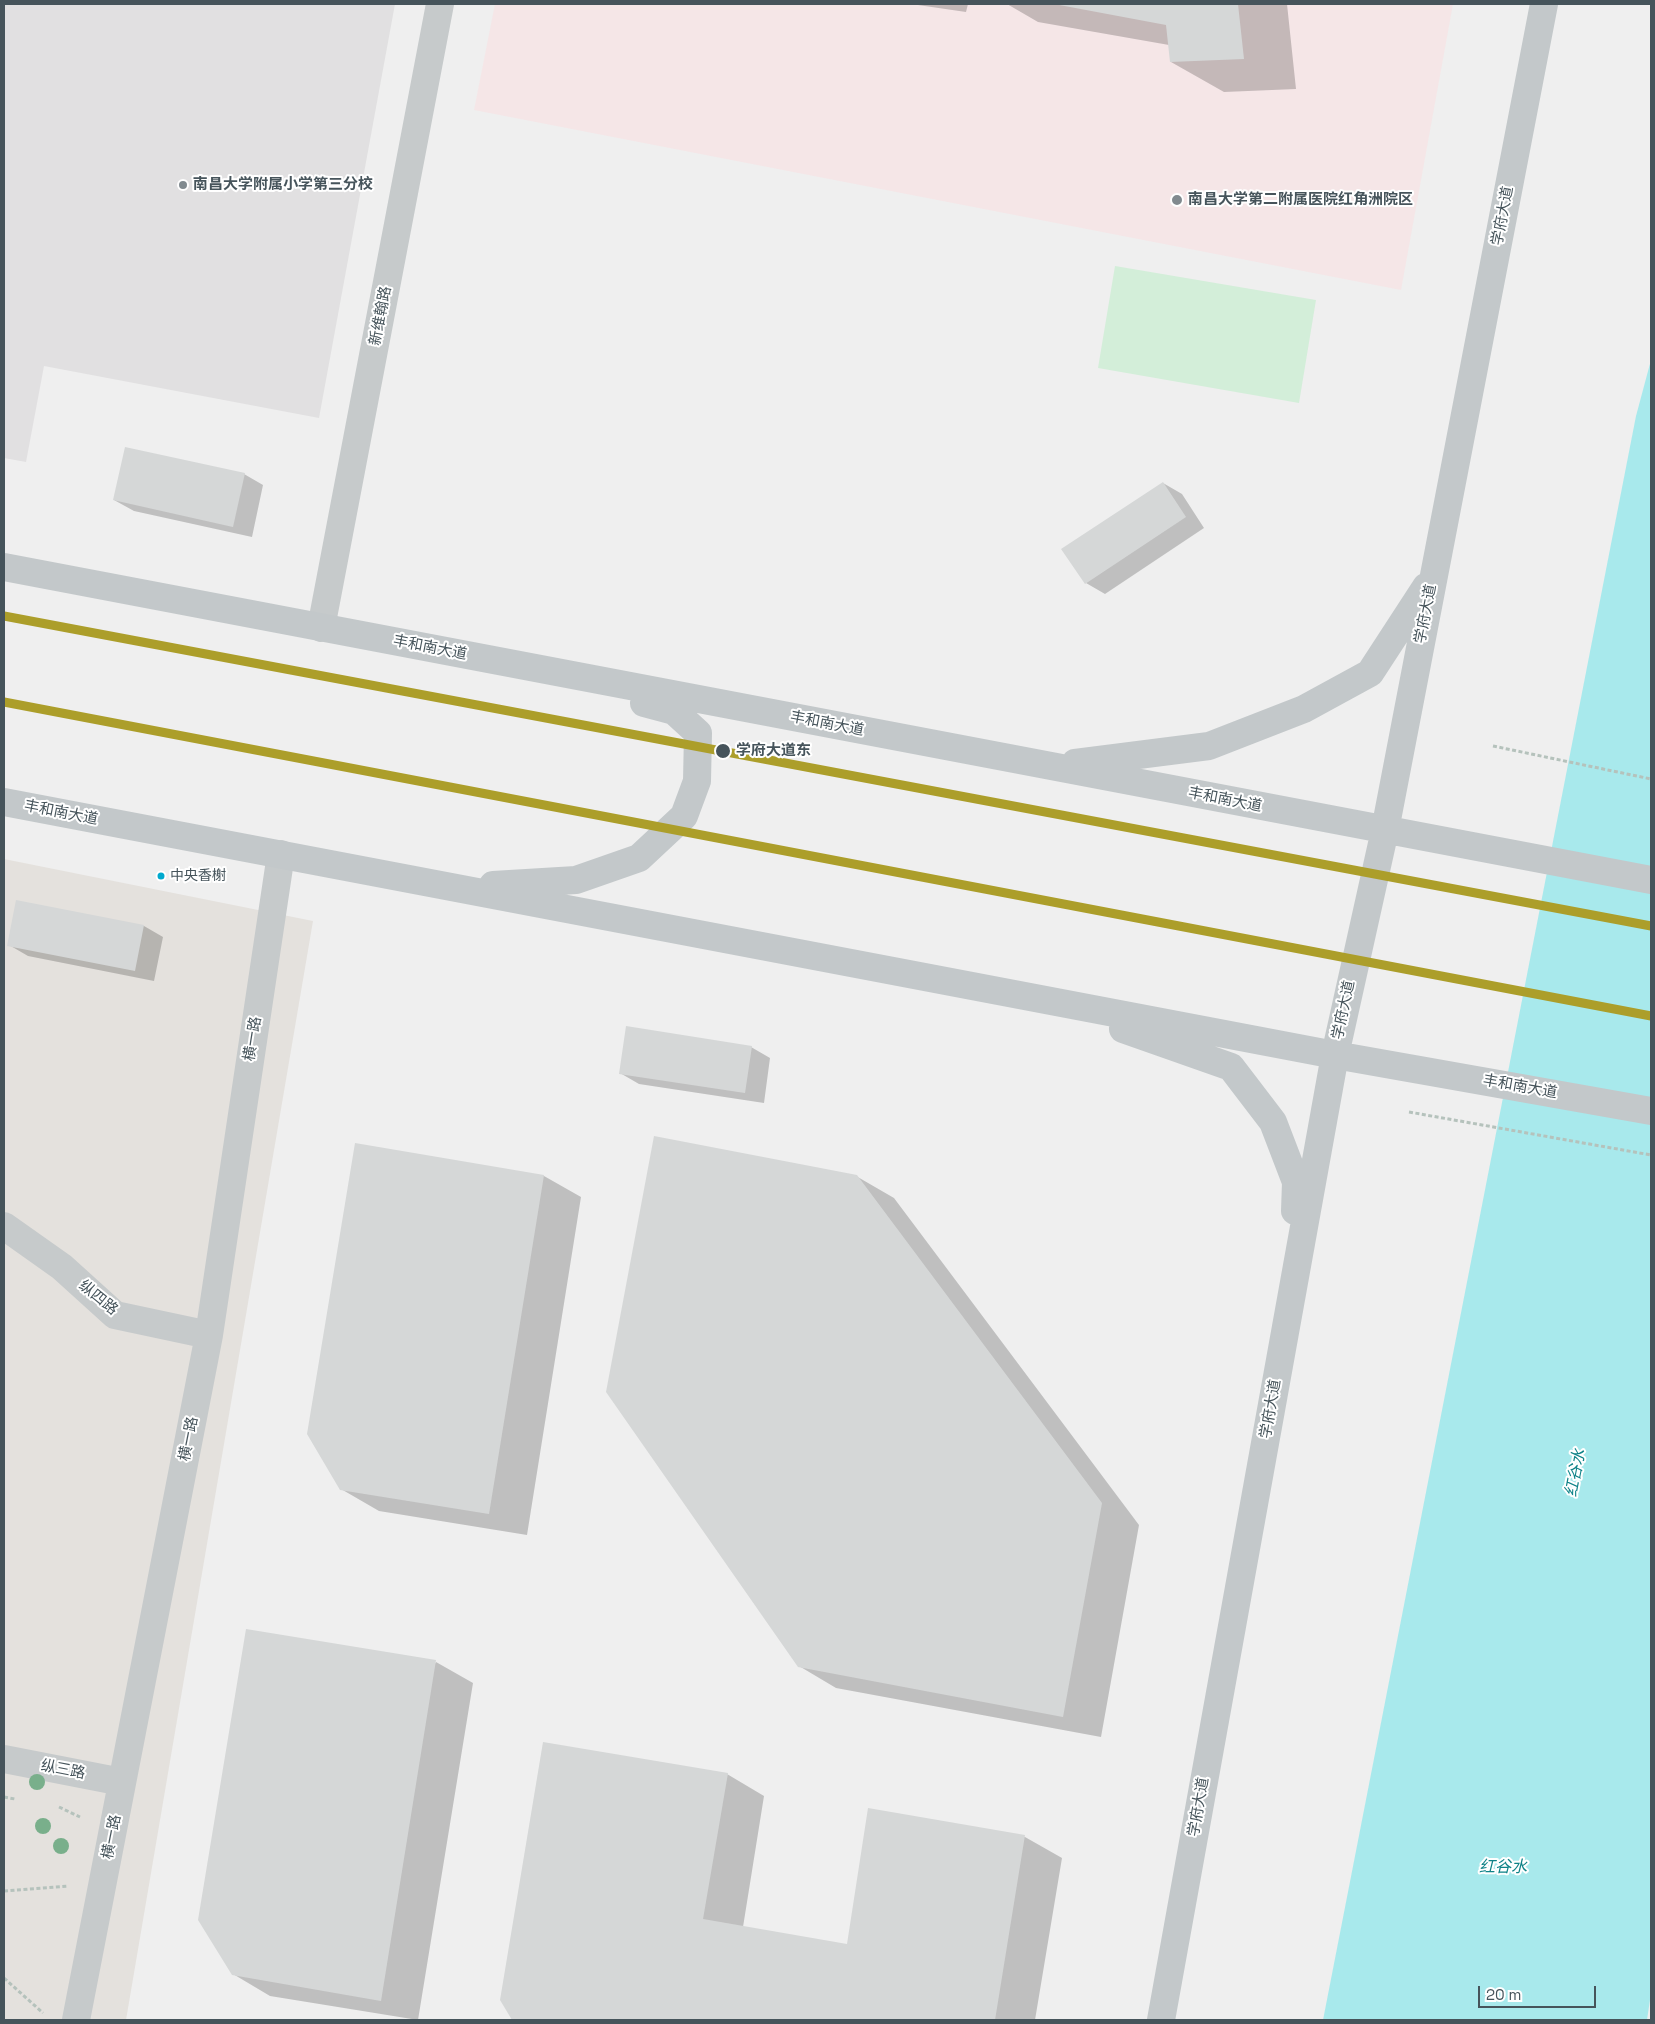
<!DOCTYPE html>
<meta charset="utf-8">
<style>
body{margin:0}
#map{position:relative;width:1655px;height:2024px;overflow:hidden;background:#efefef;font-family:"Space Grotesk",sans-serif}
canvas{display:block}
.frame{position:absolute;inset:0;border:5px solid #46545b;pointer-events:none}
.scale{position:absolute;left:1478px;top:1986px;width:118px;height:22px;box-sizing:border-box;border:2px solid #46545b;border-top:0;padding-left:6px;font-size:15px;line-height:18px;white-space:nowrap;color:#46545b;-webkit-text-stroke:4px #fff;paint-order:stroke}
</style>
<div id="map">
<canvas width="1655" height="2024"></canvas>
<div class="frame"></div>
<div class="scale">20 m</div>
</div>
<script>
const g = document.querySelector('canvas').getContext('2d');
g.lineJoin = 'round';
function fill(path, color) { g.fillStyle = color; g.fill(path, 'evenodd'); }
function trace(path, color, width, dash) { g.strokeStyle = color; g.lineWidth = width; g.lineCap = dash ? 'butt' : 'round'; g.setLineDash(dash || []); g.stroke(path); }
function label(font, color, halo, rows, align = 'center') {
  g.font = font + ' "Space Grotesk","Noto Sans SC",sans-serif'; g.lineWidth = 4; g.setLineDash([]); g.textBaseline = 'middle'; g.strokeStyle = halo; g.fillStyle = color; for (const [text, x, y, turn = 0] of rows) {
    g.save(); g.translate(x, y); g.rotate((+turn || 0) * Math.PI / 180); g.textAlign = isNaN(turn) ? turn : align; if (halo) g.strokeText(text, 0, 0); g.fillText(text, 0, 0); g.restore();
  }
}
fill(new Path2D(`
 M4,859L313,921L126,2020H4Z`), '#e4e1dd');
fill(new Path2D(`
 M4,4H395L319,418L44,366L26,462L4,458Z`), '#e1e0e1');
fill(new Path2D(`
 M495,4H1453L1401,290L474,110Z`), '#f5e6e7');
fill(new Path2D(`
 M1115,266L1316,300L1299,403L1098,368Z`), '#d3eed9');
fill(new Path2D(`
 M1651,360V1993L1647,2020H1323L1636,416Z`), '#a8e9ec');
fill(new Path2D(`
 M911,4H968L966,12Z
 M1007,4H1287L1296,89L1224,92L1171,62L1169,45L1038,22Z
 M244,474L263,485L252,537L134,511L114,500Z
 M1163,483L1182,494L1204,528L1105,594L1086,583Z
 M17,901L144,926L163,937L154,981L28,956L9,945Z
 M751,1047L770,1058L764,1103L639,1084L620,1073Z
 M356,1144L544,1176L581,1197L527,1535L379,1511L341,1489Z
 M856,1176L894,1198L1139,1525L1101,1737L836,1688L799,1666Z
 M436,1662L473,1683L418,2020L270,1996L233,1974Z
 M727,1774L764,1796L743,1927L848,1945L870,1810L1025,1837L1062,1858L1035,2020H514L501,1999Z`), '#0003');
fill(new Path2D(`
 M1054,4H1238L1244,59L1170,62L1166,25Z
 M125,447L245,473L233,527L113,500Z
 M1163,482L1186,517L1085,584L1061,549Z
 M16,900L144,925L135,971L7,946Z
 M626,1026L752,1046L745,1093L619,1074Z
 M654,1136L857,1175L1102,1503L1063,1717L798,1667L606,1392Z
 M355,1143L544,1175L489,1514L340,1490L307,1434Z
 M246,1629L436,1660L381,2001L232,1975L198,1920Z
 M543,1742L728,1773L703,1919L847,1944L868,1808L1025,1835L995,2020H512L500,2000Z`), '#d5d7d7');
trace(new Path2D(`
 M1493,746L1651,779
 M1409,1112L1651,1155
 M4,1797L15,1799
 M59,1807L80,1817
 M4,1891L68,1886
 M4,1978L43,2013`), '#b5c2bc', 3, [4, 2.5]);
trace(new Path2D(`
 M321,628L440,4
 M4,1226L62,1267L115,1315L209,1335
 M4,1759L122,1782
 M76,2020L209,1335L281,854`), '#c6cacb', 28);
trace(new Path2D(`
 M4,567L1651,880
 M1075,763L1209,746L1304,709L1370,673L1426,587
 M4,802L1335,1055L1651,1111
 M493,885L576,880L639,858L684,816L697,781L698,733L674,711L644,703
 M1123,1029L1231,1067L1273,1122L1296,1182L1295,1211
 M1161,2020L1335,1055L1385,830L1544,4`), '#c3c8ca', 28);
trace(new Path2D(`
 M4,616L1651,926
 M4,702L1651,1016`), '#ac9e2a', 9);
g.fillStyle = '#79af8b';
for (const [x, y] of [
 [37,1782],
 [43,1826],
 [61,1846]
]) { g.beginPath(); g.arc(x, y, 8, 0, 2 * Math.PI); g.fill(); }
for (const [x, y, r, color] of [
 [183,185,5,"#818a8f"],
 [1177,200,6,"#818a8f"],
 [723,751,8,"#46545b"],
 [161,876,4.5,"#00a9ce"]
]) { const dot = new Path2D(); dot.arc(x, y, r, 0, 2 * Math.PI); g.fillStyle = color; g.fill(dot); trace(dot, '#fff', 2); }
label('14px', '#46545b', '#fff', [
 ["中央香榭",170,876]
], 'left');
label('bold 15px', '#46545b', '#fff', [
 ["南昌大学附属小学第三分校",193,185],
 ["南昌大学第二附属医院红角洲院区",1188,200]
], 'left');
label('15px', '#46545b', '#fff', [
 ["学府大道",1503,216,-79],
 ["新维翰路",381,316,-79],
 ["学府大道",1426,614,-79],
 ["丰和南大道",430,648,11],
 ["丰和南大道",827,724,11],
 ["丰和南大道",1225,800,11],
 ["丰和南大道",61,813,11],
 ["学府大道",1344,1010,-78],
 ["横一路",253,1039,-81],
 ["丰和南大道",1520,1087,10],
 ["纵四路",98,1298,39],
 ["学府大道",1271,1409,-80],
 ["横一路",189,1439,-79],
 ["纵三路",63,1770,11],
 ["学府大道",1199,1807,-80],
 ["横一路",112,1837,-79]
]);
label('bold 15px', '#46545b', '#fff', [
 ["学府大道东",736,751]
], 'left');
label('italic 16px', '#0f8388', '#fff', [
 ["红谷水",1576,1473,-79],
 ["红谷水",1503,1868]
]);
</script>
